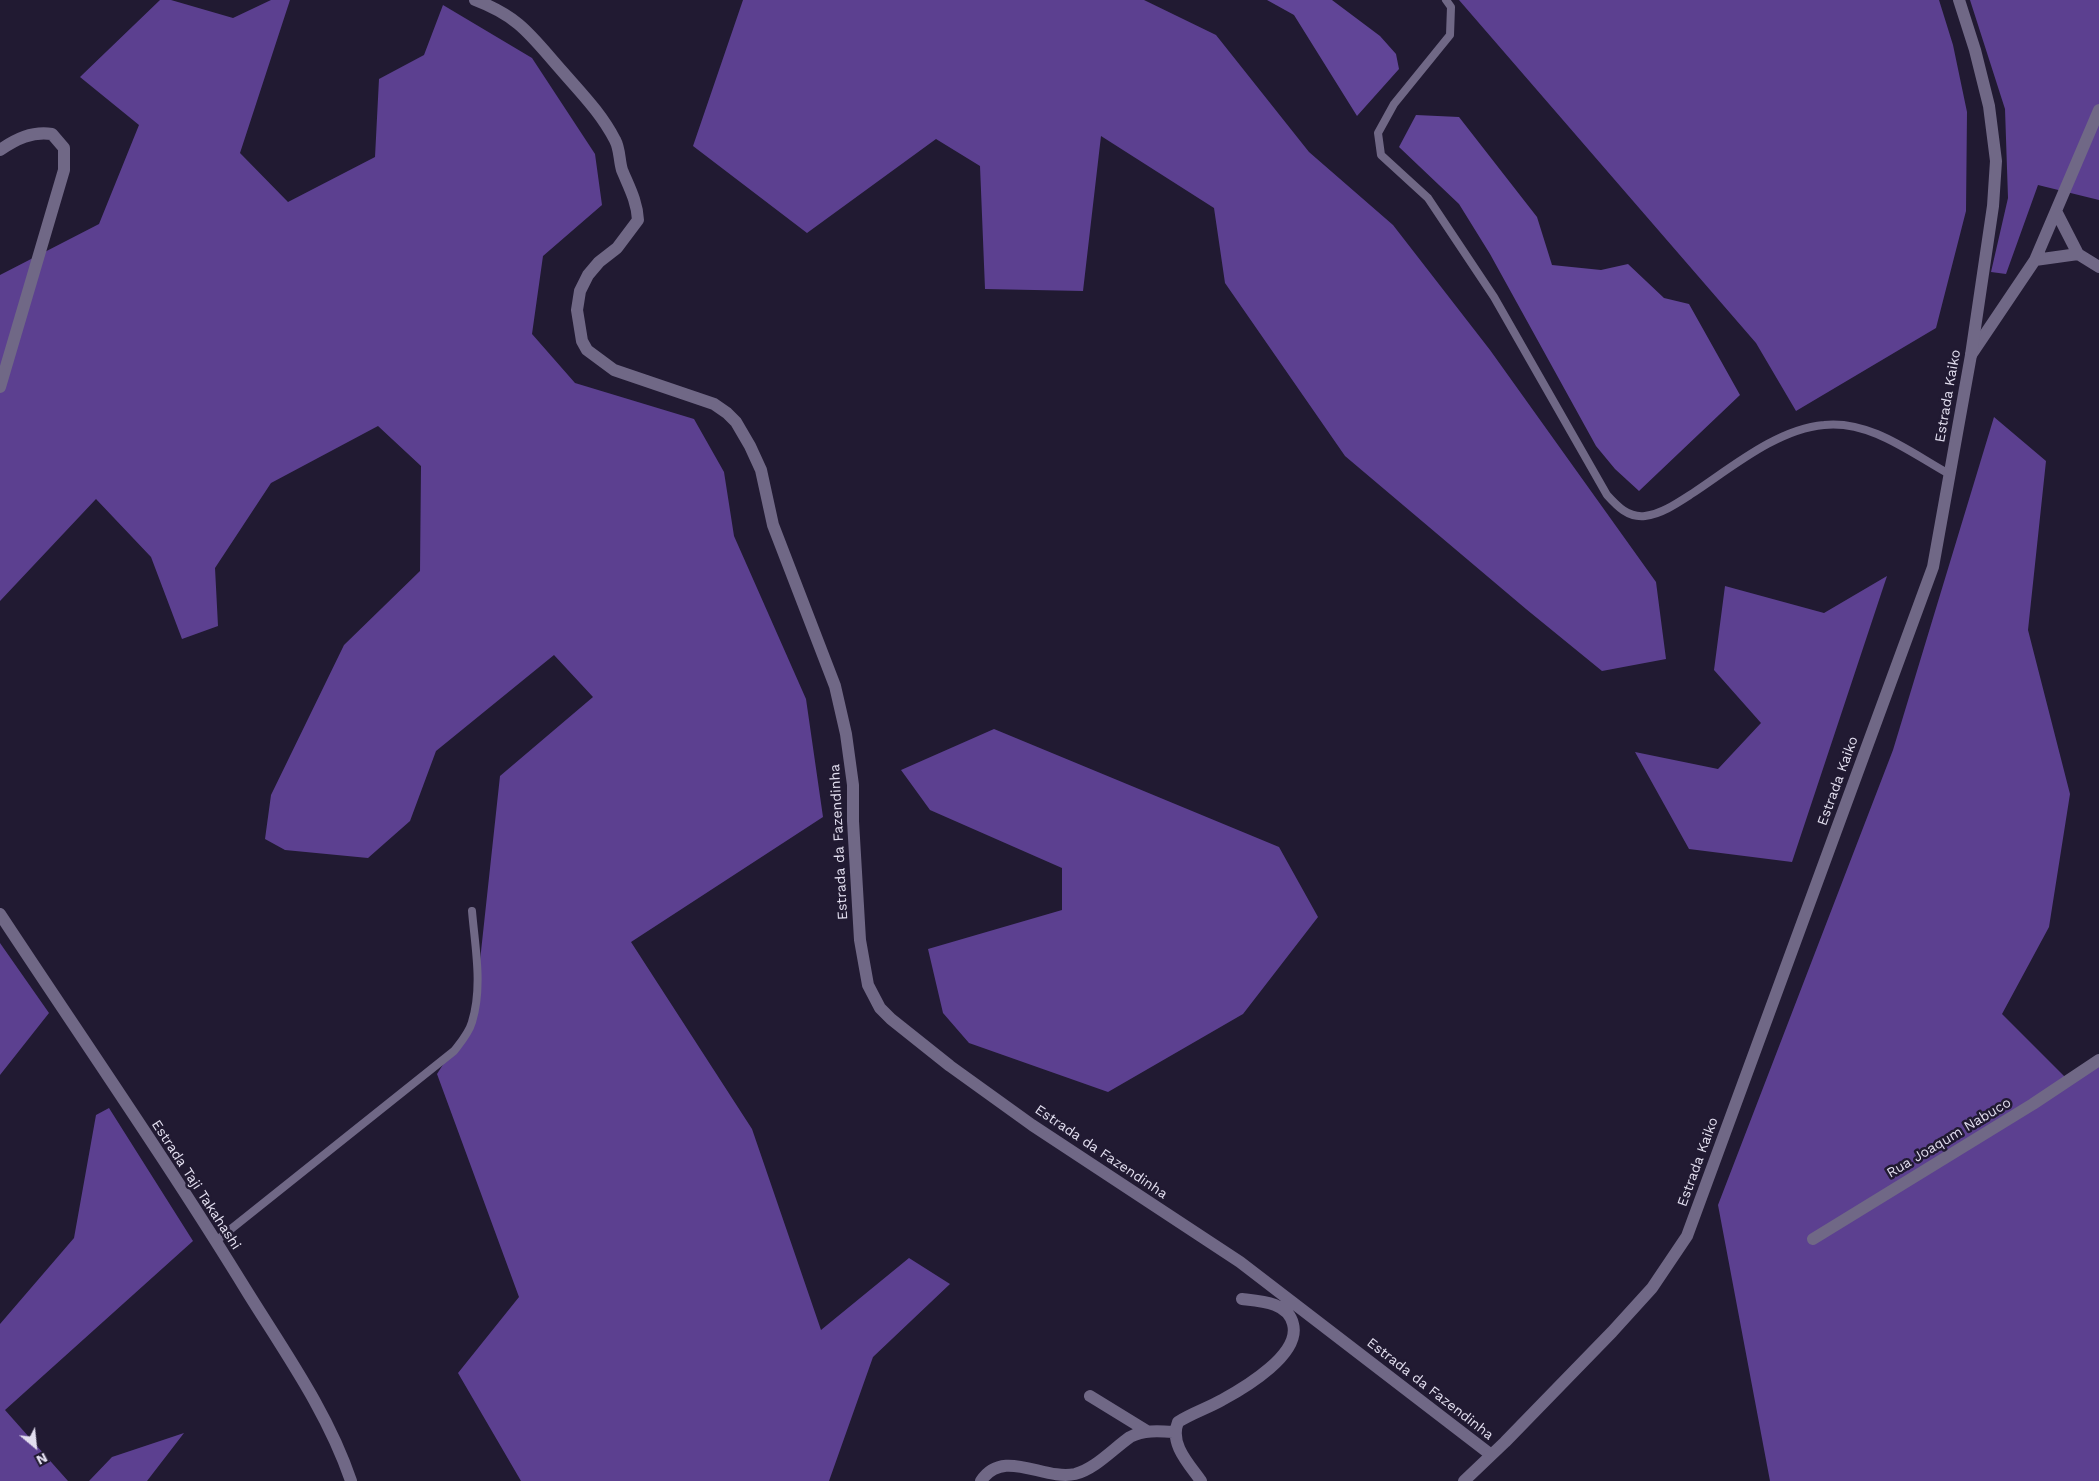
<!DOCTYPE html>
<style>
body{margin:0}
#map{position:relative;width:2099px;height:1481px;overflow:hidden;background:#211a32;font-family:"Work Sans",sans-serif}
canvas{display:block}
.north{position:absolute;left:10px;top:1421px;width:50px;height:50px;-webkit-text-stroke:4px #211a32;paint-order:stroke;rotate:152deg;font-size:14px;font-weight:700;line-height:20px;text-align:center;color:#e2deef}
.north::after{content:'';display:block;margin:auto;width:18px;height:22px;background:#e2deef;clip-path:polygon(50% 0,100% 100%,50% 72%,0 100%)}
</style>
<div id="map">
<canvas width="2099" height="1481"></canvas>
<div class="north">N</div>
</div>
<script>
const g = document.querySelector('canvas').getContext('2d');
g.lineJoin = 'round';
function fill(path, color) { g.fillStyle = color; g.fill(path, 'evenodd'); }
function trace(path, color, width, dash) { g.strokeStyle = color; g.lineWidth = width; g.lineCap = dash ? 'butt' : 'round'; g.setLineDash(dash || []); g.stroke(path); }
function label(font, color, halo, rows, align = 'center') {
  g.font = font + ' "Work Sans",sans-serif'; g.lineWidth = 5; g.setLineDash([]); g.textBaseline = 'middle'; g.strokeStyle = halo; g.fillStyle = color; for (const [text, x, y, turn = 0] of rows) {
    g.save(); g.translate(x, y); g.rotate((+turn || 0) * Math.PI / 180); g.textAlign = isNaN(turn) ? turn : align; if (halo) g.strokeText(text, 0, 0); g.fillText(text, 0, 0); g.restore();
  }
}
fill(new Path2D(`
 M160,0H171L233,18L271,0H290L240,153L288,202L375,157L379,79L424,55L443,5L532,58L595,154L602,205L543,256L532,334L575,383L694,419L724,472L734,536L806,699L823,817L631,942L752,1129L821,1330L909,1258L950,1284L873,1357L829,1481H521L458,1373L519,1297L437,1074L474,1016L500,776L593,697L554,655L436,751L410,821L368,858L285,850L265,839L271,795L344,645L420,571L421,466L378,426L271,483L215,568L218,626L182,639L151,557L96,499L0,601V275L99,224L139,125L80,77Z
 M743,0H1144L1216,35L1309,152L1393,225L1490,350L1656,582L1666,659L1602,671L1526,609L1345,456L1225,283L1214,208L1101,136L1083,291L985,289L980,166L936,139L807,233L693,146Z
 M1459,0H1939L1953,45L1967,112L1966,211L1936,328L1796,411L1756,343Z
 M1970,0H2099V200L2038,185L2006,274L1991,272L2008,198L2005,109Z
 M1994,417L2046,461L2028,630L2070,794L2049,927L2002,1014L2070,1082L2099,1055V1481H1770L1718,1205L1893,750Z
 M1887,576L1792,862L1689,849L1635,752L1718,769L1761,723L1714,670L1725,586L1824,613Z
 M994,729L1279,847L1318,917L1243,1014L1108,1092L969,1043L943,1013L928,949L1062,910V868L930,810L901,770Z
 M0,943L49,1013L0,1075Z
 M109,1108L193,1241L5,1410L68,1481H0V1324L74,1238L96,1115Z
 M184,1433L147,1481H89L112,1457Z`), '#5c4090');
fill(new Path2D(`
 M1267,0H1332L1380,36L1396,54L1399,69L1357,116L1294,15Z
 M1416,115L1459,117L1537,217L1552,265L1601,270L1628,264L1664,298L1689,304L1740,395L1639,491L1615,469L1596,446L1490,254L1459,204L1399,147Z`), '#614597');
trace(new Path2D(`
 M1446,0L1451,7L1450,35L1394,104L1378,133L1381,155L1428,198L1494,297L1607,495C1617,506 1628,518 1645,516C1662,514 1679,502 1693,493C1731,468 1777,429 1824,425C1870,420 1911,453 1949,474
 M216,1241L454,1051C461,1042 469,1033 472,1022C483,986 475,947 472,911`), '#706886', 8);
trace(new Path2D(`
 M475,0C520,17 531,36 562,71C582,94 601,113 615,140C620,149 619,160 622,170C629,187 637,201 638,220L617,248L599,262L588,275L580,291L577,310L582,341L587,350L614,370L714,404L727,413L736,422L750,446L761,470L773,525L835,686L846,734L853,785V821L860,940L868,985L880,1008L891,1019L950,1066L1032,1125L1240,1262L1490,1454
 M0,150C16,139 32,131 52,134L64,148V170L0,387
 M2057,213L2078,254L2099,267
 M2035,260L2078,254
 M1971,355L2035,260L2099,110
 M1813,1239L2033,1104L2099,1060
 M1090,1396L1147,1431
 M981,1481C1003,1447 1044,1481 1075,1474C1095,1469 1113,1449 1130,1437C1144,1430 1158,1431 1174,1432
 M1201,1481C1189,1464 1169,1444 1178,1422C1192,1413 1208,1408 1222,1400C1246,1387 1301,1354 1293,1324C1288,1302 1260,1301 1242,1299`), '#706886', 12);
trace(new Path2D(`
 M0,914C83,1040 169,1164 248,1293C286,1354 328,1413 351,1481
 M1464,1481L1505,1442L1612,1332L1652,1288L1687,1236L1933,567L1971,355L1993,206L1996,161L1989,106L1975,50L1959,0`), '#706886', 12);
label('14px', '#e2deef', '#211a32', [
 ["Estrada Kaiko",1948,396,-80],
 ["Estrada Kaiko",1838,781,-70],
 ["Estrada da Fazendinha",839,842,-93],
 ["Rua Joaqum Nabuco",1949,1138,-31],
 ["Estrada da Fazendinha",1101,1152,34],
 ["Estrada Kaiko",1698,1162,-70],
 ["Estrada Taji Takahashi",196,1185,57],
 ["Estrada da Fazendinha",1430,1389,38]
]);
</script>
